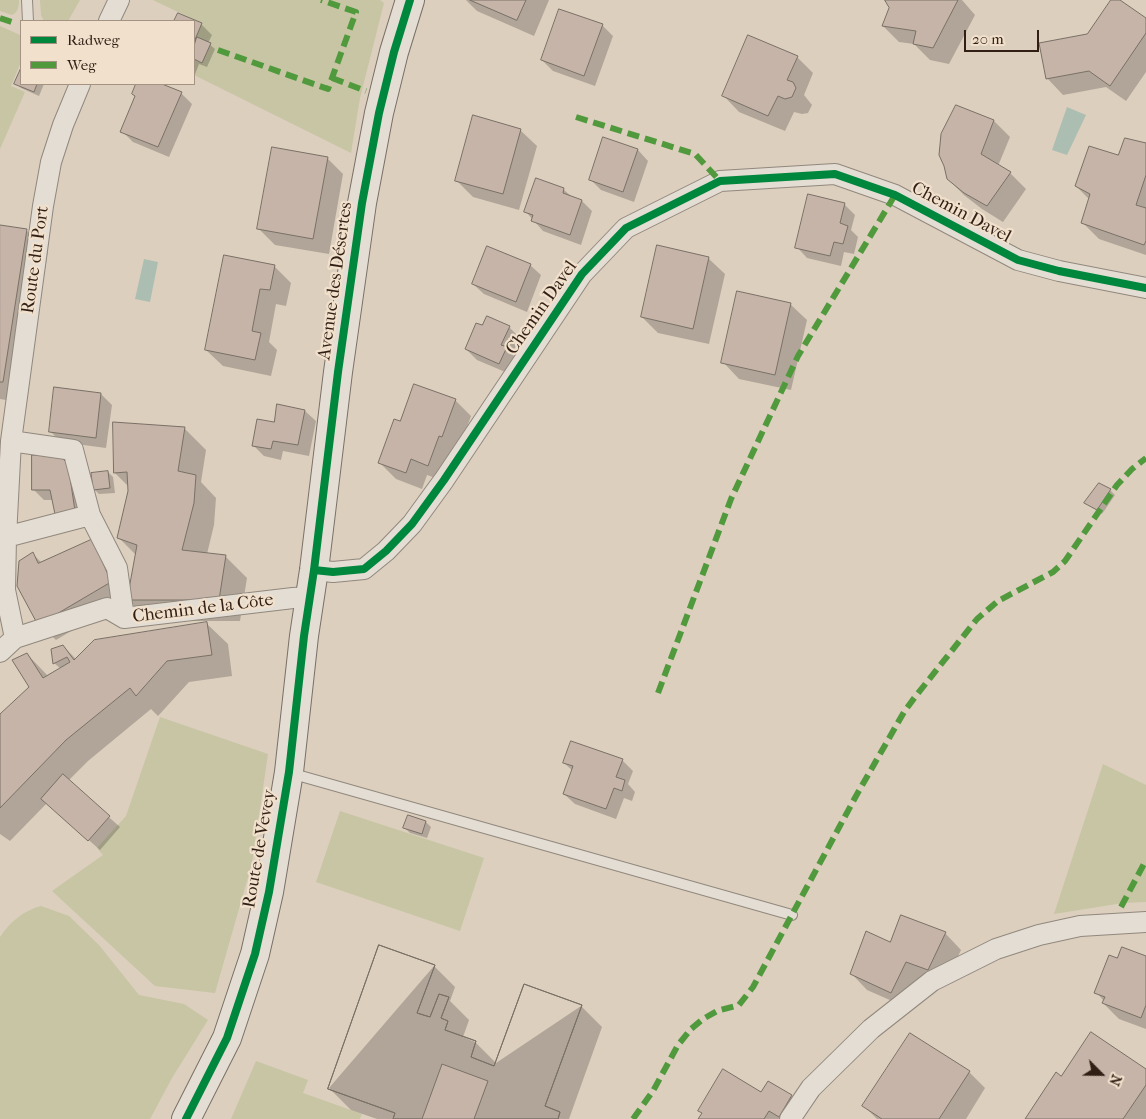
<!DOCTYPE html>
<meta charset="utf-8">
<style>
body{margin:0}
#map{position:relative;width:1146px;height:1119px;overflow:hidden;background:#dccfbe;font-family:"IM FELL French Canon",serif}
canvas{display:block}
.legend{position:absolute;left:20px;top:20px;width:175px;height:65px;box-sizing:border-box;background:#f1e1cc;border:1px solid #a49383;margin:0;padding:6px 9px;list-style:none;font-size:15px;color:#311f15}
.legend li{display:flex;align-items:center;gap:10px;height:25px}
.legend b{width:25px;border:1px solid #a49383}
.north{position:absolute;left:1076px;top:1049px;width:50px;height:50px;-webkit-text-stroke:4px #f1e1cc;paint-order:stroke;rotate:113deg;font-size:14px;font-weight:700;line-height:20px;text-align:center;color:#311f15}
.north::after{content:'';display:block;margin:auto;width:18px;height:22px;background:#311f15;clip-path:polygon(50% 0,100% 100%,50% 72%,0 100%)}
.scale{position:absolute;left:964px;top:30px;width:75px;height:22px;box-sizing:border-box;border:2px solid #311f15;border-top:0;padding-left:6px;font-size:15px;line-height:18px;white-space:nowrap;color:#311f15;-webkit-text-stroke:4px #f1e1cc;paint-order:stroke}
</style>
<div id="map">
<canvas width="1146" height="1119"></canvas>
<ul class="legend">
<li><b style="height:6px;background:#00873e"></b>Radweg</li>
<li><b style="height:6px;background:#509a3d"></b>Weg</li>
</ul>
<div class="north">N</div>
<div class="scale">20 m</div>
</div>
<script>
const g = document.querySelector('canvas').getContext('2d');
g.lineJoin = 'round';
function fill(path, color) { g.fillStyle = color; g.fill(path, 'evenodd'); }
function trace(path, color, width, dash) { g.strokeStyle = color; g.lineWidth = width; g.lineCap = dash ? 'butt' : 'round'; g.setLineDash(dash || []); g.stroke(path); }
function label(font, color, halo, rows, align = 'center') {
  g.font = font + ' "IM FELL French Canon",serif'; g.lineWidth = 4.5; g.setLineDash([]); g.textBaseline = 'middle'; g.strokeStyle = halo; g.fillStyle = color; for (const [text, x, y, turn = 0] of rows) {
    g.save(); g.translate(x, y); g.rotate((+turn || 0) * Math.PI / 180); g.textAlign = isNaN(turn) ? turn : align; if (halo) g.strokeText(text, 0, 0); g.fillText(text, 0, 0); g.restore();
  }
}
fill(new Path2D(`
 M0,0H19C19,7 18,12 12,15L0,11Z
 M40,0H80L68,21H44L41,15Z
 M153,0H380L384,3L360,98L351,153L194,75V43L201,23Z
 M0,26L20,35L21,37V62L11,86L25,92L0,149Z
 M160,717L268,754L252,863L215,993L155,986L52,891L103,855L97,848L126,816Z
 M1103,764L1146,785V902L1123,903L1054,914Z
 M340,811L484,858L460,931L316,882Z
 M41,906L69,916L99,945L139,995L184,1004L208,1020L172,1078L150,1119H0V937C11,921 23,911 41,906Z
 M256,1061L308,1080L303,1093L362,1114L360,1119H231Z`), '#c7c5a3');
fill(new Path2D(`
 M1067,107L1086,115L1067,155L1052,150Z
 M144,259L158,262L150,302L135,299Z`), '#acbeb2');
fill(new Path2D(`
 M466,0H549L534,36L477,11Z
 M886,0H962L975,15L949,64L930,60L914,44L899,42L883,26L891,8Z
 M1112,0H1117L1146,20V72L1126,101L1106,87L1063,95L1047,78L1088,35Z
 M178,14L201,24L212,35L208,43L215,49L207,67L199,64L194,77V21H175Z
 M602,25L613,36L595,86L553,71L542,60Z
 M797,57L813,73L804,95L812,105L808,113L802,114L794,112L785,131L739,112L723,95Z
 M21,71V84H44L39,96L21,88L16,83Z
 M137,84H159L181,93L192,104L169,157L133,142L122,131L136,97L133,94Z
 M956,107L994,121L1010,137L998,166L1010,173L1026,189L1003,222L982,209L964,195L948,179Z
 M520,130L537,146L519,210L473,197L457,181Z
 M604,139L638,150L648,161L634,202L601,190L590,179Z
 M1146,145V255L1099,239L1082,222L1090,200L1076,186L1119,157Z
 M327,158L343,174L329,254L275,245L258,228Z
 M563,189L572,197L582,201L592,211L581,245L543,231L526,212Z
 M844,204L855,215L851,230L858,237L854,254L844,252L841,266L807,258L797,247Z
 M0,226L26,230L48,251L24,403L0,399Z
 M708,258L725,274L709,344L658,333L642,317Z
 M530,265L541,275L527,312L484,294L473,284Z
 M275,267L291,283L286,306L276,304L269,342L277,350L271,376L223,366L206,350Z
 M790,304L807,320L791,390L739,379L723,362Z
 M483,327H509L520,338L512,354L517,359L510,374L477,360L466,349Z
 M101,394L112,405L106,448L61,442L50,431Z
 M455,400L471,416L458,452L444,481L427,475L422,489L396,479L380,463L401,423Z
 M305,411L316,421L309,456L283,451L281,460L264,456L254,446L275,424Z
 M115,424L185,429L206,450L201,482L216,498L214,525L207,554L225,556L247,578L240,621H149L128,600L137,556L118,537L129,487L115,473Z
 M108,472L113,477L115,493L99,494L94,489Z
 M79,476L85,522L53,500H44L33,489Z
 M1110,490L1115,495L1102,514L1086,503Z
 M93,540L127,598L56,640L39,624L33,554L42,563Z
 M206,623L228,644L232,676L189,682L158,716L151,709L88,761L68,781L120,827L100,850L47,803L10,841L0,834V715L31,688L27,654L48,676L61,669L54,663L63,646L76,659Z
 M622,760L633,771L628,784L635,792L632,801L624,798L616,819L575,804L564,794L573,771L564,763Z
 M426,822L431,827L427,838L410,833L405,828Z
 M945,933L961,950L944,986L922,977L908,1008L867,990L851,973L891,944Z
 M1146,957V1029L1119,1019L1103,1003L1104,1001L1096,992L1118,960Z
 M434,966L455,987L450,1001L469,1020L463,1037L475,1042L496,1063L581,1006L602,1027L569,1119H377L351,1110L329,1088Z
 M910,1034L969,1072L985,1088L966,1119H877L864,1106Z
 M1146,1071V1119H1026L1062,1077Z
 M762,1093L791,1096L808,1112L803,1119H700L703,1114L700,1111Z`), '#0003');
const building = new Path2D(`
 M470,0H526L517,20Z
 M885,0H958L933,48L913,44L916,31L882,26L889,8Z
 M1111,0H1120L1146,18V33L1110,86L1089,71L1046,79L1039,43L1087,34Z
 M559,9L603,24L584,76L541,60Z
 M178,13L202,23L194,42V21H174Z
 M748,35L798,56L787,80L793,82L796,88L792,97L785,99L778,96L768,116L722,96Z
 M197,37L211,43L202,63L194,59V46Z
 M21,68V84H37L34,92L14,84Z
 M136,84H162L182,92L158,147L120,132L135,96L132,94Z
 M956,105L994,120L981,154L1011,172L987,206L964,193L947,179L944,166L939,155L941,134Z
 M473,115L521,129L503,194L455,181Z
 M603,137L638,149L623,192L589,180Z
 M1125,138L1146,143V175L1136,205L1146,208V241L1144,245L1081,223L1090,194L1075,186L1089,146L1118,155Z
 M272,147L328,157L313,239L257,229Z
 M536,178L564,188L563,193L582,200L570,235L531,221L533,215L524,212Z
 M808,194L845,203L840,223L848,226L843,244L834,242L830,256L795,248Z
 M0,225L27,229L3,382H0Z
 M657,245L709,257L693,329L641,317Z
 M487,246L531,264L516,302L472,284Z
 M224,255L275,265L270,290L260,289L252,331L261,333L255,360L205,350Z
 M737,291L791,303L775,375L721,363Z
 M487,316L510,326L501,345L507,347L499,364L465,349L476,323L482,325Z
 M414,384L456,399L442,437L439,436L428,466L411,459L406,473L378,463L394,419L400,421Z
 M54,387L101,393L96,438L49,432Z
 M277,404L305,410L298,445L273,441L271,449L252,446L257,419L274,422Z
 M113,422L185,427L178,471L196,475L194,503L182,550L226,555L219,600H127L137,545L117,538L128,491L127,472L114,473Z
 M32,455H59L68,464L75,511L56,519L50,490H32Z
 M108,471L110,488L93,490L91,473Z
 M1099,483L1111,489L1097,510L1084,503Z
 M93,539L111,582L38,625L17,586L19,561L33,552L38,563Z
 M207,622L212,655L167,661L136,696L130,688L66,740L0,808V714L29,687L12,660L27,653L43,678L70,662L67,657L53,664L51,649L63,645L74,660L94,640Z
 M571,741L623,759L616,777L625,780L622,791L614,788L606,809L563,794L573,766L563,763Z
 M63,774L110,816L88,841L41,799Z
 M408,815L426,821L422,834L403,828Z
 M901,915L946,932L928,970L906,962L891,993L850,974L866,931L890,942Z
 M379,945L435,965L417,1013L430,1017L439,994L449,997L441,1018L448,1021L445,1030L476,1041L471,1057L494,1066L524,984L582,1005L545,1106L560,1112L558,1119H474L488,1081L442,1064L422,1119H393L395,1113L328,1089Z
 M379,945L435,965L417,1013L430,1017L439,994L449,997L441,1018L448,1021L445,1030L476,1041L471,1057L494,1066L524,984L582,1005L545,1106L560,1112L558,1119H393L395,1113L328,1089Z
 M1122,947L1146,956V1005L1141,1018L1102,1003L1105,997L1094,993L1109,955L1117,958Z
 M1091,1032L1146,1069V1085L1123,1119H1025L1056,1072L1061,1076Z
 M910,1033L970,1071L939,1119H882L862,1106Z
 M723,1069L761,1092L768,1081L792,1095L779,1117L769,1111L764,1119H698L702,1113L698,1111Z`);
fill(building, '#c6b4a8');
trace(building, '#797066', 1);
const service = new Path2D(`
 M27,0L28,21
 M290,773L792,915`);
const minor = new Path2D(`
 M109,21L119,0
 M11,441L73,450L90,515L117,568L124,618
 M6,537L90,515
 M314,570L333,572L364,569L386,551L412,524L444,480L582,274L626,228L720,181L835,174L895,195L1018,260L1059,271L1146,288
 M15,638L5,590L6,537L11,441L43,206L51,162L63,125L80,84
 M0,652L15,638L107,608L124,618L293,598L310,597
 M790,1119L811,1088L871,1029L932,981L996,949L1039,935L1080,926L1146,922`);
const secondary = new Path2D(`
 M186,1119L227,1038L255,954L269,892L289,772L304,636L314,570L338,372L362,203L379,113L394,52L410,0`);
trace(service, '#91887d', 12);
trace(minor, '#91887d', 22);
trace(secondary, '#797066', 30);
trace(service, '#e4ddd4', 10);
trace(minor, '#e4ddd4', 20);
trace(secondary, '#e4ddd4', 28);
trace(new Path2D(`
 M0,18L12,22
 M218,50L328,89L356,12L321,0
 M332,78L366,91
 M576,117L695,154L720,181
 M658,693L731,499L798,356L895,195
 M1121,907L1146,860
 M633,1119L653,1091L678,1045L691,1029L703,1019L717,1011L739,1005L753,987L856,796L904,712L915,697L977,619L998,601L1053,572L1065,561L1117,485L1132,469L1146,458`), '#509a3d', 6, [12, 6]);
trace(new Path2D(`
 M314,570L333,572L364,569L386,551L412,524L444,480L582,274L626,228L720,181L835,174L895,195L1018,260L1059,271L1146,288
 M186,1119L227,1038L255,954L269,892L289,772L304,636L314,570L338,372L362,203L379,113L394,52L410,0`), '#00873e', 8);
label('18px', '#311f15', '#f1e1cc', [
 ["Chemin Davel",961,213,28],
 ["Route du Port",36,260,-82],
 ["Avenue des Désertes",336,281,-82],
 ["Chemin Davel",542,308,-55],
 ["Chemin de la Côte",203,609,-7],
 ["Route de Vevey",260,849,-80]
]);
</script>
